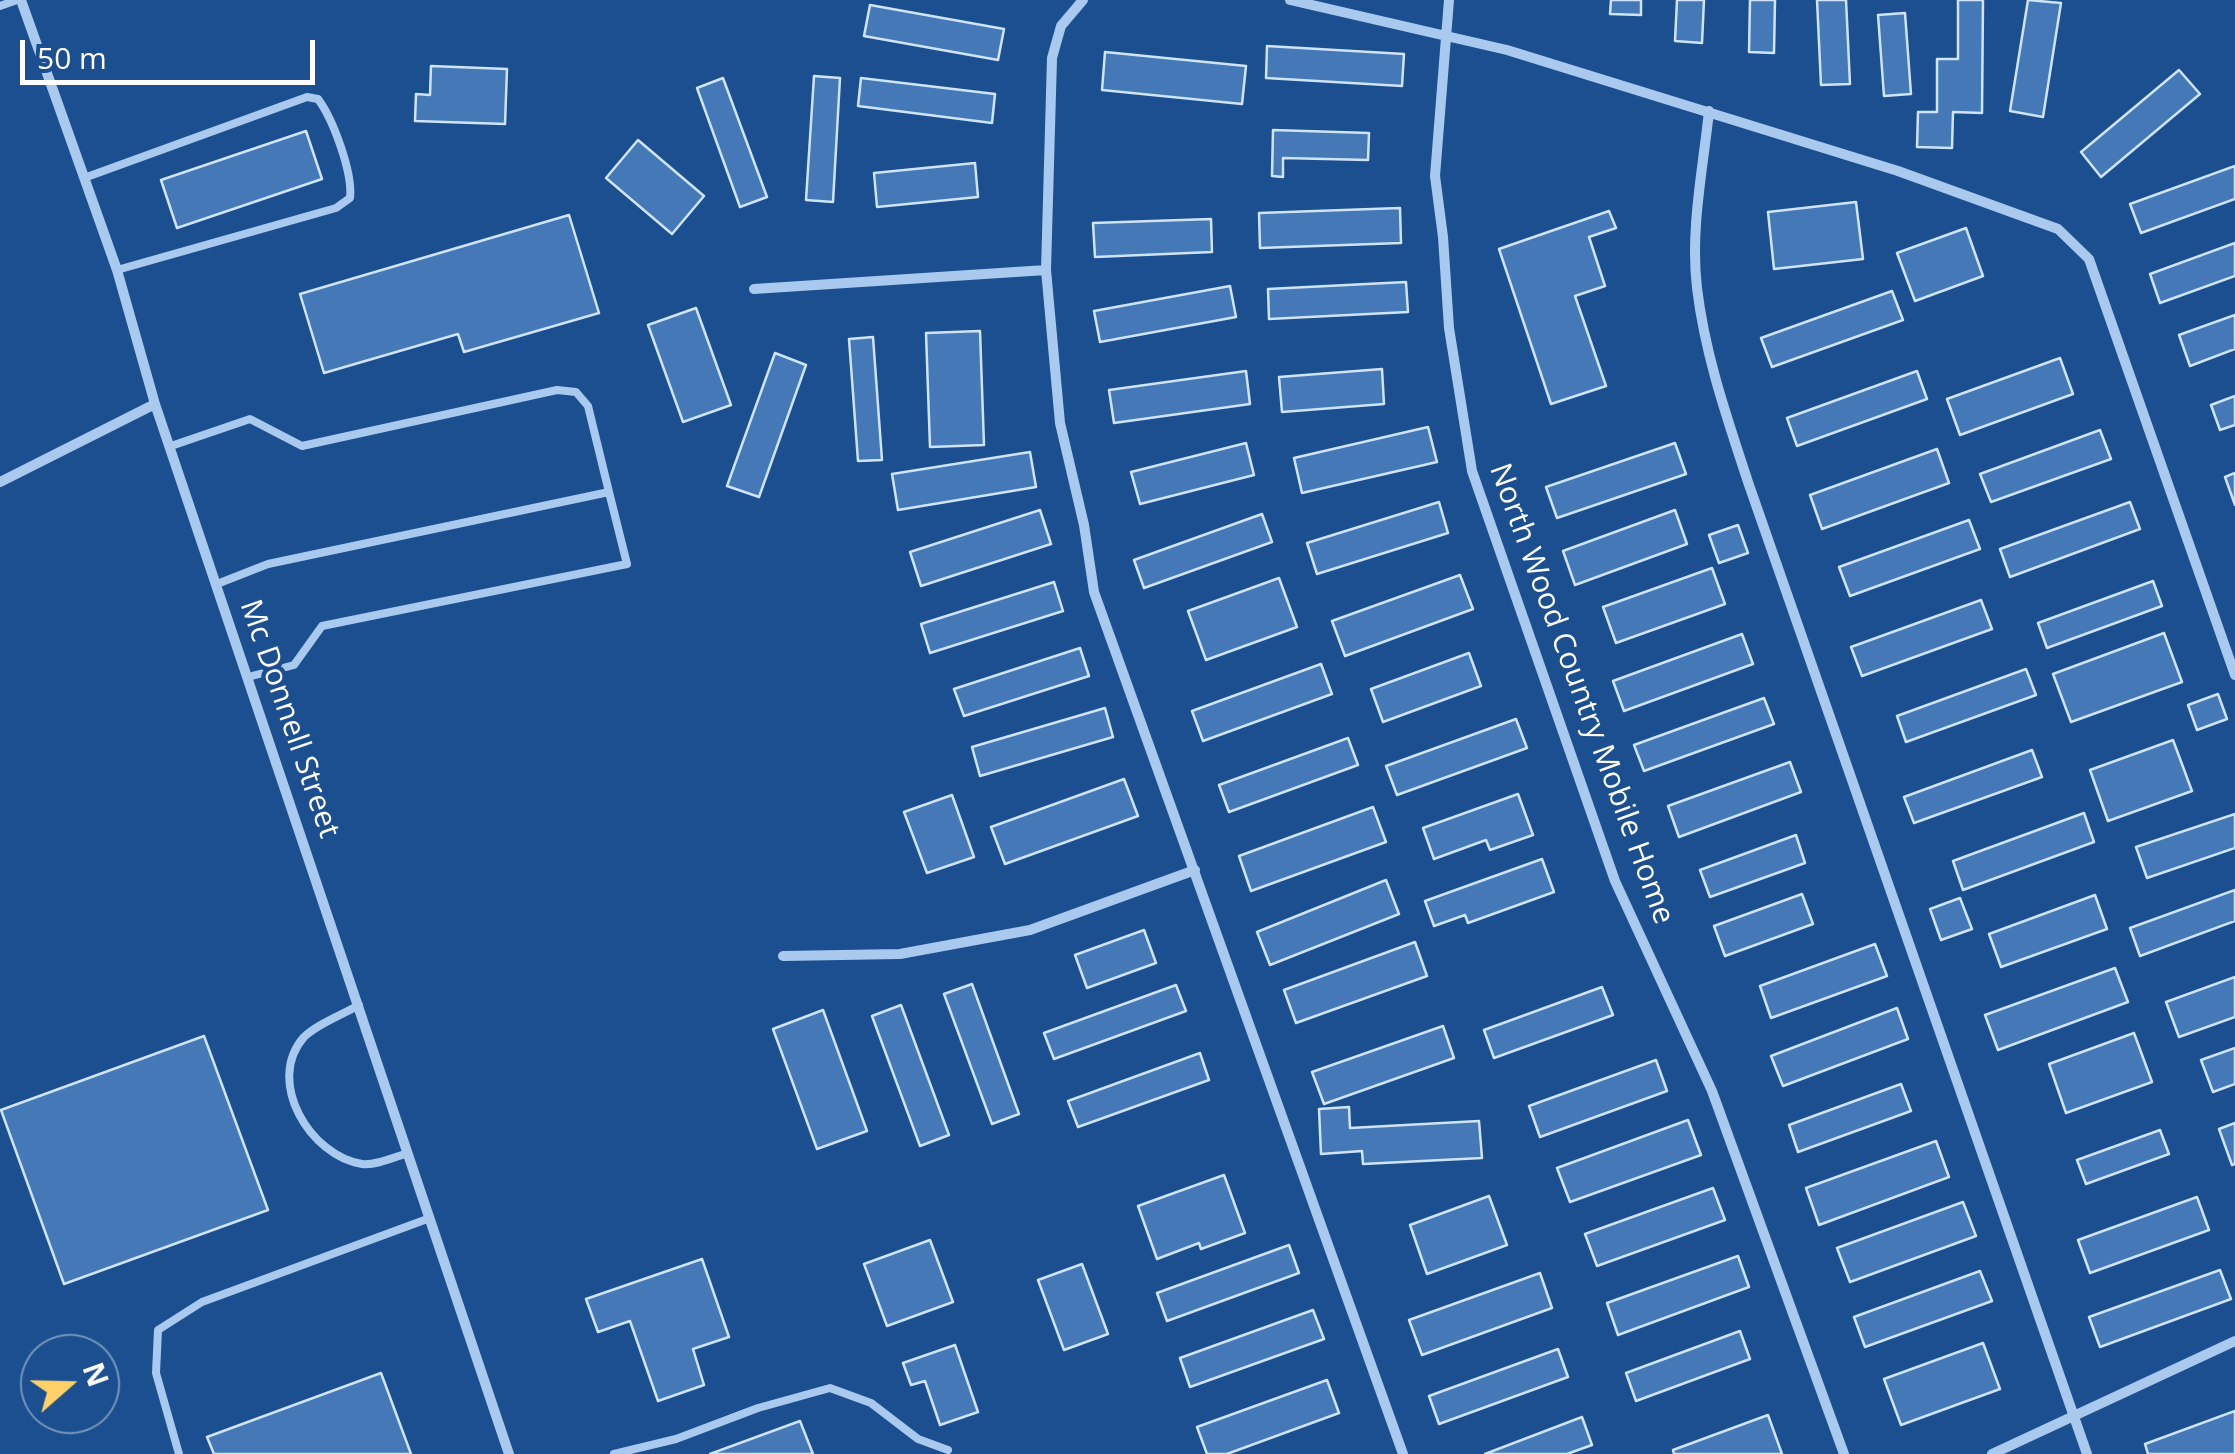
<!DOCTYPE html>
<style>
body{margin:0}
#map{position:relative;width:2235px;height:1454px;overflow:hidden;background:#1b4f8f;font-family:"Open Sans",sans-serif}
canvas{display:block}
.north{position:absolute;left:20px;top:1334px;width:100px;height:100px;box-sizing:border-box;background:#1b4f8f;border:2px solid #7695bc;border-radius:50%;rotate:70deg;font-size:28px;font-weight:700;line-height:40px;text-align:center;color:#fff}
.north::after{content:'';display:block;margin:auto;width:35px;height:45px;background:#ffd166;clip-path:polygon(50% 0,100% 100%,50% 72%,0 100%)}
.scale{position:absolute;left:20px;top:40px;width:295px;height:45px;box-sizing:border-box;border:5px solid #fff;border-top:0;padding-left:12px;font-size:30px;line-height:35px;white-space:nowrap;color:#fff;-webkit-text-stroke:8px #1b4f8f;paint-order:stroke}
</style>
<div id="map">
<canvas width="2235" height="1454"></canvas>
<div class="north">N</div>
<div class="scale">50 m</div>
</div>
<script>
const g = document.querySelector('canvas').getContext('2d');
g.lineJoin = 'round';
function fill(path, color) { g.fillStyle = color; g.fill(path, 'evenodd'); }
function trace(path, color, width, dash) { g.strokeStyle = color; g.lineWidth = width; g.lineCap = dash ? 'butt' : 'round'; g.setLineDash(dash || []); g.stroke(path); }
function label(font, color, halo, rows, align = 'center') {
  g.font = font + ' "Open Sans",sans-serif'; g.lineWidth = 9; g.setLineDash([]); g.textBaseline = 'middle'; g.strokeStyle = halo; g.fillStyle = color; for (const [text, x, y, turn = 0] of rows) {
    g.save(); g.translate(x, y); g.rotate((+turn || 0) * Math.PI / 180); g.textAlign = isNaN(turn) ? turn : align; if (halo) g.strokeText(text, 0, 0); g.fillText(text, 0, 0); g.restore();
  }
}
const building = new Path2D(`
 M1611,0H1641V15L1610,14Z
 M1677,0H1704L1702,43L1675,41Z
 M1750,0H1775L1774,53L1749,52Z
 M1817,0H1846L1850,84L1821,85Z
 M1958,0H1983L1982,113L1953,112L1952,148L1917,147L1918,112H1937V59H1958Z
 M2028,0L2061,3L2043,117L2010,111Z
 M870,5L1004,29L998,60L864,36Z
 M1905,13L1911,94L1884,96L1878,15Z
 M1267,46L1404,54L1402,86L1266,78Z
 M1105,52L1246,66L1242,104L1102,90Z
 M431,66L507,69L505,124L415,121L416,94L430,95Z
 M2179,70L2200,94L2101,177L2081,152Z
 M814,76L840,78L833,202L806,200Z
 M723,78L767,197L740,207L697,88Z
 M861,78L995,94L992,123L858,106Z
 M1273,130L1369,133L1368,160L1283,158V177L1272,176Z
 M306,131L322,179L177,228L161,180Z
 M638,140L704,196L672,234L606,178Z
 M975,163L978,197L877,207L874,173Z
 M2235,166V199L2141,233L2130,204Z
 M1856,202L1863,259L1774,269L1768,212Z
 M1400,208L1401,243L1260,248L1259,213Z
 M1609,211L1616,228L1589,237L1605,286L1575,296L1606,386L1551,404L1499,249Z
 M569,215L599,313L464,352L458,334L324,373L300,294Z
 M1211,219L1212,252L1095,257L1093,223Z
 M1966,228L1983,276L1915,301L1897,253Z
 M2235,243V276L2160,303L2150,274Z
 M1406,282L1408,312L1269,319L1268,289Z
 M1230,286L1236,317L1100,342L1094,311Z
 M1892,291L1903,320L1772,367L1761,338Z
 M696,308L731,405L683,422L648,325Z
 M2235,315V349L2190,366L2179,335Z
 M980,331L984,445L930,447L926,333Z
 M873,337L882,460L858,461L849,339Z
 M775,353L806,365L759,497L727,486Z
 M2060,358L2073,394L1960,435L1947,399Z
 M1382,369L1384,404L1282,412L1279,377Z
 M1246,371L1250,404L1114,423L1109,390Z
 M1917,371L1927,399L1797,446L1787,418Z
 M2235,396V425L2220,430L2211,405Z
 M1428,427L1437,462L1302,493L1294,458Z
 M2100,430L2111,459L1991,502L1980,474Z
 M1246,443L1254,475L1140,504L1131,472Z
 M1675,443L1686,474L1557,518L1546,487Z
 M1937,449L1949,483L1822,529L1810,495Z
 M1030,452L1036,487L898,510L892,474Z
 M2235,473V505L2225,477Z
 M1439,502L1448,533L1317,574L1307,543Z
 M2130,502L2140,529L2010,577L2000,549Z
 M1040,510L1051,544L921,586L910,552Z
 M1675,510L1687,544L1575,585L1563,551Z
 M1262,514L1272,542L1144,588L1134,560Z
 M1969,520L1980,549L1850,596L1839,567Z
 M1738,525L1748,553L1719,563L1709,535Z
 M1712,568L1725,604L1616,643L1603,607Z
 M1460,575L1473,609L1345,656L1332,621Z
 M1279,578L1297,627L1206,660L1188,611Z
 M2153,581L2162,606L2047,648L2038,623Z
 M1054,582L1063,611L930,653L921,624Z
 M1981,600L1992,629L1862,676L1851,647Z
 M2164,633L2182,682L2071,722L2053,674Z
 M1742,634L1753,664L1624,711L1613,681Z
 M1080,648L1089,676L964,716L954,689Z
 M1469,653L1481,686L1383,722L1371,689Z
 M1321,664L1332,694L1203,741L1192,711Z
 M2026,669L2036,695L1906,742L1897,716Z
 M2218,694L2227,719L2197,730L2188,705Z
 M1764,698L1774,724L1644,771L1634,745Z
 M1105,708L1113,737L980,776L972,747Z
 M1516,719L1527,748L1397,795L1386,766Z
 M1348,738L1358,765L1229,812L1219,785Z
 M2173,740L2192,791L2108,821L2090,770Z
 M2032,750L2042,777L1914,823L1904,797Z
 M1790,762L1801,792L1679,837L1668,806Z
 M1124,779L1138,816L1005,864L991,827Z
 M1518,794L1533,835L1490,850L1486,840L1434,859L1423,828Z
 M952,795L974,857L927,873L904,812Z
 M1373,807L1386,842L1251,891L1239,856Z
 M2084,813L2094,842L1963,890L1953,861Z
 M2235,814V848L2147,878L2136,847Z
 M1796,835L1805,863L1710,897L1700,870Z
 M1542,859L1554,892L1468,923L1465,915L1434,926L1425,901Z
 M1386,880L1399,914L1270,965L1257,932Z
 M2235,890V921L2140,956L2130,928Z
 M1802,894L1813,924L1725,956L1714,926Z
 M2095,895L2107,929L2001,967L1989,934Z
 M1960,898L1972,929L1941,940L1930,909Z
 M1144,930L1156,963L1087,988L1075,955Z
 M1415,942L1427,976L1296,1023L1284,990Z
 M1875,944L1887,976L1771,1018L1760,986Z
 M2115,968L2128,1002L1998,1050L1985,1015Z
 M2235,977V1017L2179,1037L2166,1002Z
 M972,984L1019,1114L992,1124L944,994Z
 M1176,985L1186,1011L1054,1059L1044,1033Z
 M1602,987L1613,1015L1494,1058L1484,1030Z
 M901,1005L949,1135L920,1146L872,1016Z
 M1897,1008L1908,1039L1783,1086L1771,1056Z
 M823,1010L867,1131L817,1149L773,1029Z
 M1443,1026L1454,1058L1324,1104L1312,1072Z
 M2134,1033L2152,1082L2066,1113L2049,1064Z
 M204,1036L268,1210L64,1284L1,1110Z
 M2235,1048V1084L2213,1092L2201,1060Z
 M1200,1053L1209,1080L1078,1127L1068,1101Z
 M1656,1060L1667,1091L1540,1137L1529,1106Z
 M1901,1084L1911,1111L1798,1152L1789,1125Z
 M1349,1107L1350,1128L1479,1121L1482,1158L1363,1164L1362,1151L1321,1154L1319,1109Z
 M1688,1120L1701,1155L1570,1202L1557,1168Z
 M2235,1123V1164L2232,1165L2219,1129Z
 M2160,1130L2169,1154L2086,1184L2077,1160Z
 M1936,1141L1949,1177L1819,1225L1806,1188Z
 M1224,1175L1245,1233L1201,1249L1199,1243L1157,1259L1138,1206Z
 M1713,1188L1725,1220L1597,1266L1585,1234Z
 M1489,1196L1507,1245L1427,1274L1410,1225Z
 M2197,1197L2209,1230L2090,1273L2078,1240Z
 M1963,1202L1976,1236L1850,1282L1837,1248Z
 M930,1240L953,1302L887,1326L864,1264Z
 M1289,1245L1299,1273L1167,1321L1157,1293Z
 M1738,1256L1749,1287L1618,1335L1607,1303Z
 M702,1259L729,1337L693,1349L704,1385L658,1401L630,1321L598,1332L586,1299Z
 M1082,1264L1108,1334L1064,1350L1038,1280Z
 M2220,1270L2231,1299L2100,1347L2089,1317Z
 M1980,1271L1992,1301L1865,1347L1854,1317Z
 M1540,1273L1552,1308L1422,1355L1409,1320Z
 M1313,1310L1324,1339L1190,1387L1180,1358Z
 M1740,1331L1750,1359L1636,1401L1626,1373Z
 M1983,1343L2000,1389L1901,1425L1884,1379Z
 M955,1345L978,1412L940,1425L925,1381L911,1385L903,1363Z
 M1558,1349L1568,1377L1439,1424L1429,1396Z
 M381,1373L411,1454H214L207,1437Z
 M1327,1380L1339,1413L1227,1454H1207L1197,1427Z
 M2235,1411V1454H2148L2145,1444Z
 M1768,1415L1782,1454H1674L1673,1450Z
 M1582,1417L1592,1445L1567,1454H1485Z
 M800,1421L813,1454H710Z`);
fill(building, '#4478b7');
trace(building, '#cfe3fa', 2.5);
trace(new Path2D(`
 M0,6L17,0
 M84,178L307,97L318,99C333,119 353,173 350,198L336,208L117,270
 M171,446L250,419L302,446L557,390L576,392L588,406L609,492L268,564L217,584
 M248,677L294,665L322,626L627,564L609,492
 M359,1005C342,1015 317,1024 304,1037C265,1081 310,1156 362,1164C375,1166 395,1157 408,1153
 M179,1454L156,1373L158,1330L202,1302L430,1218
 M614,1454L676,1439L758,1408L830,1388L871,1403L918,1439L948,1450`), '#a9c9ee', 8);
trace(new Path2D(`
 M21,0L117,270L155,404L509,1454
 M1083,0L1061,26L1052,58L1046,270L1060,423L1084,525L1094,592L1403,1454
 M1290,0L1507,50L1898,171L2058,229L2089,259L2235,675
 M1449,0L1435,176L1443,237L1449,328L1472,471L1615,881L1712,1091L1844,1454
 M1709,111C1703,169 1690,230 1697,288C1705,355 1727,418 1748,482L2087,1454
 M754,289L1046,270
 M0,482L155,404
 M783,956L900,954L1030,930L1195,870
 M1992,1454L2235,1341`), '#a9c9ee', 10);
label('30px', '#fff', '#1b4f8f', [
 ["North Wood Country Mobile Home",1581,694,70],
 ["Mc Donnell Street",289,719,71]
]);
</script>
